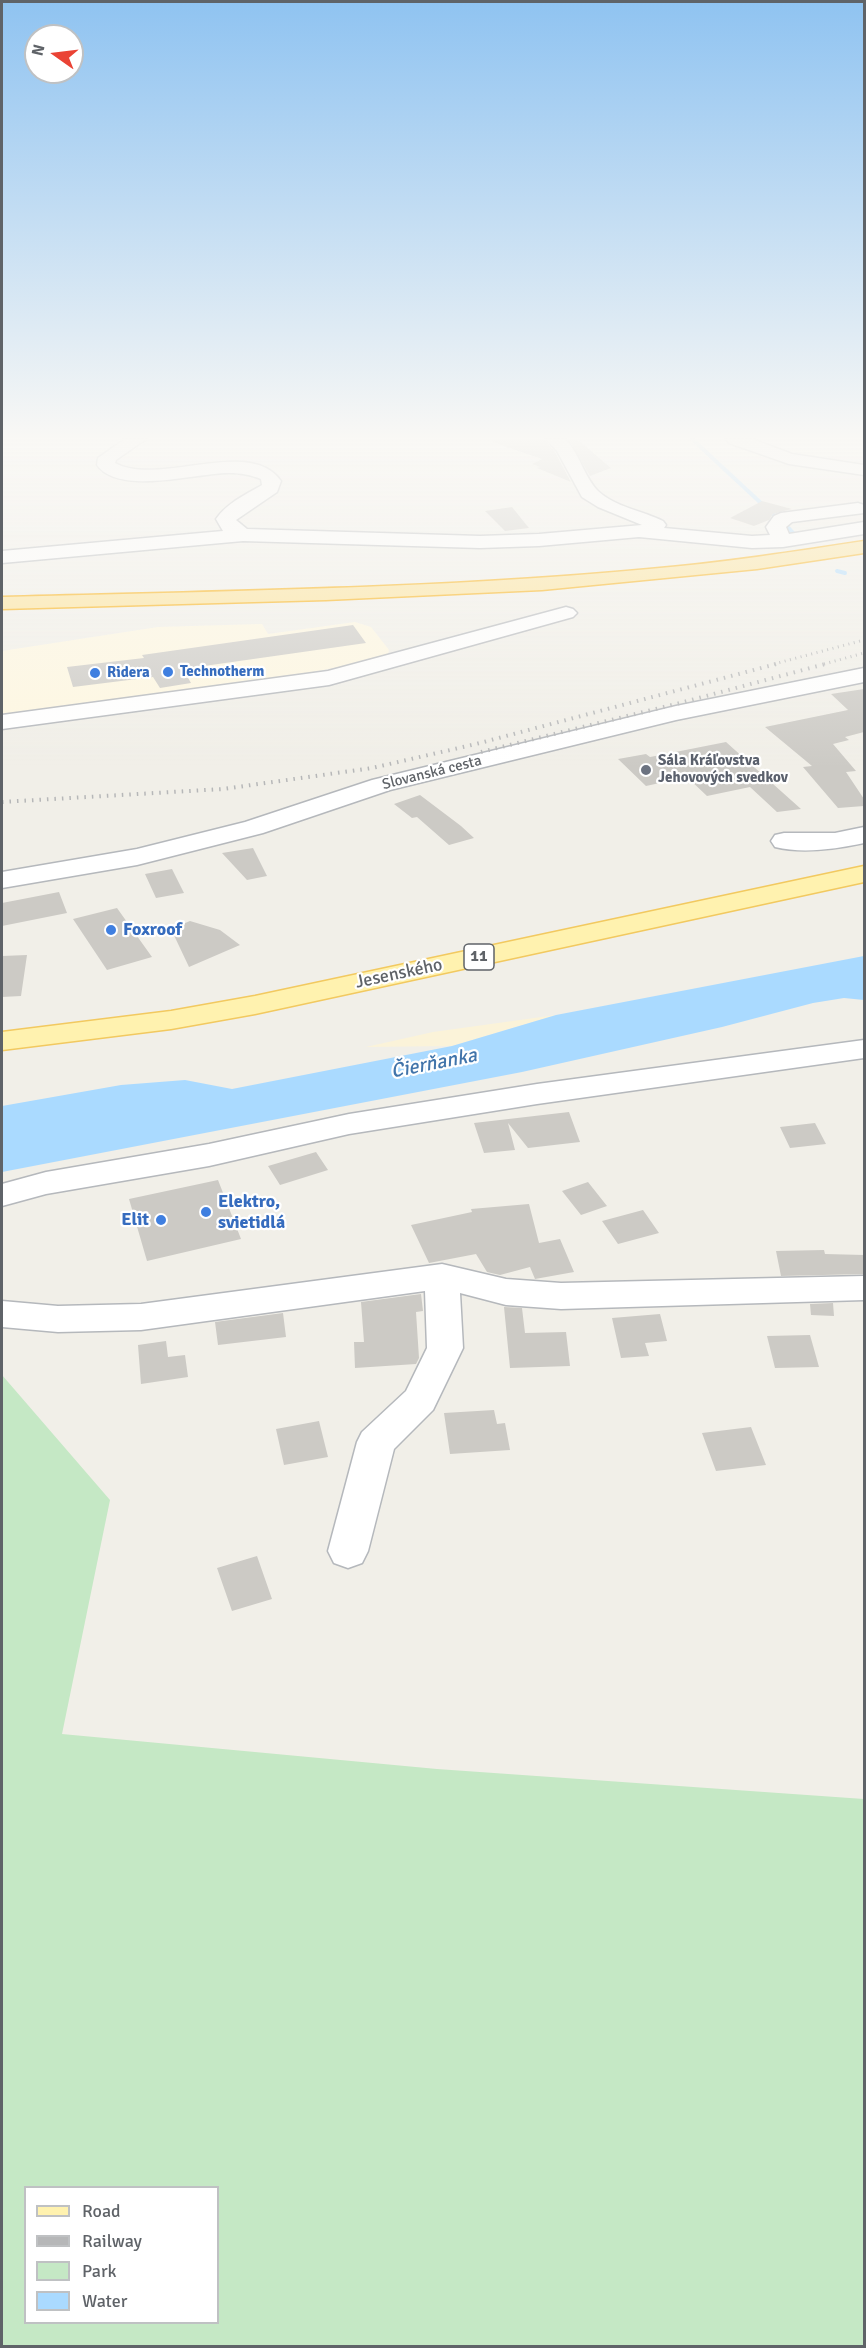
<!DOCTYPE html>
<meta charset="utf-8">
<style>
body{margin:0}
#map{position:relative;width:866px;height:2348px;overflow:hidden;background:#f1efe8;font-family:Signika,sans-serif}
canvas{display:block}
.frame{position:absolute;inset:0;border:3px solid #5f6368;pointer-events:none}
.legend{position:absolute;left:24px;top:2186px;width:195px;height:138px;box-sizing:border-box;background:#fff;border:2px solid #bfc1c3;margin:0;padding:8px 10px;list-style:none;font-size:18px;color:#5f6368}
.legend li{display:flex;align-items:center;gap:12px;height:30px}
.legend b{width:30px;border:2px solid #bfc1c3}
.north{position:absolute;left:24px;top:24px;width:60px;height:60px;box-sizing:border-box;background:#fff;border:2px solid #bfc1c3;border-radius:50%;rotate:284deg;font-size:16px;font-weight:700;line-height:24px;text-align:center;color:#5f6368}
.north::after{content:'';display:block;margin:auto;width:21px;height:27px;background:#ea4335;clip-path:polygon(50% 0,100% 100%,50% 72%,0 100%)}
</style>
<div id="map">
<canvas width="866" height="2348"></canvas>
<div class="frame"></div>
<ul class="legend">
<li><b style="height:8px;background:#fff2af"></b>Road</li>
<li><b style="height:8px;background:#b6b7b8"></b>Railway</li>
<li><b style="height:16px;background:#c5e8c5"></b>Park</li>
<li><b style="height:16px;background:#aadaff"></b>Water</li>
</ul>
<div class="north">N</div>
</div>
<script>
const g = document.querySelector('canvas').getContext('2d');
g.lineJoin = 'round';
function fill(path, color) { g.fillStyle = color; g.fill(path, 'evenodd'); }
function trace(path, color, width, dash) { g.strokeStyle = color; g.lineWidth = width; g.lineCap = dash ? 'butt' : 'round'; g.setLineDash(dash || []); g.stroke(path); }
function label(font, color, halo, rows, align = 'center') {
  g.font = font + ' Signika,sans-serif'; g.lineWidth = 4.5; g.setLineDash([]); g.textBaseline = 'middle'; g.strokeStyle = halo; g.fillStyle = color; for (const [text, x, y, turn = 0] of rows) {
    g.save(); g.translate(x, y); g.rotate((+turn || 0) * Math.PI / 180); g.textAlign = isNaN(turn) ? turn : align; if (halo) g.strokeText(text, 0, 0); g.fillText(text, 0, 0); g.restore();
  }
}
fill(new Path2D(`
 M355,622L371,627L389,650L387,657L269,681L2,716V651L158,627L262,624L268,634Z`), '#fef7e0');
fill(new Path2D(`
 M2,1375L110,1500L62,1734L437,1769L864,1799V2346H2ZM26,2188H218V2322H26Z`), '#c5e8c5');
fill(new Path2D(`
 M556,1015L452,1046L366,1047L433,1032Z`), '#fbf3d9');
fill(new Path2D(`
 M864,956V1000L844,998L813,1003L722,1027L522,1072L2,1172V1106L121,1085L185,1080L232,1089L452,1046L556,1015Z`), '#aadaff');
trace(new Path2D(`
 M692,439L776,517
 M786,522L784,523L795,535
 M837,571L845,573`), '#aadaff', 4);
fill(new Path2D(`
 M492,439H544L555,452L571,482L537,468L540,467L532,464L542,459L492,442Z
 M568,439H577L611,468L590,476Z
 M762,501L792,509L773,514L769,520L754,526L730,518Z
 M512,507L529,528L505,531L485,511Z
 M353,625L366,643L183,669L191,683L160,688L153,677L73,687L67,667L144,658L142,655Z
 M864,689V732L845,737L849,740L833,744L856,771L846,772L864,799V806L838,808L803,767L812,766L765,727L848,710L831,694Z
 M726,742L801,809L777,812L750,787L707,796L687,777L646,786L618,759L646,754L650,757Z
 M420,795L461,826L474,838L449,845L417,817L412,818L394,804Z
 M253,848L267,876L247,880L222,853Z
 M172,869L184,893L156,898L145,874Z
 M59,892L67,913L2,926V903Z
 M117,908L152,957L107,970L73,919Z
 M190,921L220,930L240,945L189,967L171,929Z
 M27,955L21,996L2,997V956Z
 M569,1112L580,1142L528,1148L508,1123L515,1150L484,1153L474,1123Z
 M815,1123L826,1144L790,1148L780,1127Z
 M316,1152L328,1170L280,1185L268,1166Z
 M218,1180L241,1239L147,1261L129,1199Z
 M588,1182L607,1206L581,1215L562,1191Z
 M529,1204L539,1243L560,1239L574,1272L535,1279L530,1267L500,1275L487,1272L476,1254L429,1263L411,1225L472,1212L471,1209Z
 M643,1210L659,1233L618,1244L602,1221Z
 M824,1250L825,1254L864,1255V1274L781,1276L776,1251Z
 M421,1294L423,1311L416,1312L419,1358L416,1364L355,1368L354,1342H364L361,1302Z
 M833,1303L834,1316L811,1315L810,1304Z
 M504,1307L522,1308L525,1333L566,1332L570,1366L510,1368Z
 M283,1313L286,1337L218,1345L215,1322Z
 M660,1314L667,1341L645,1343L649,1356L621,1358L612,1318Z
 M810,1335L819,1367L775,1368L767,1336Z
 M166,1341L168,1357L185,1355L188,1377L141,1384L138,1345Z
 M494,1410L497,1424L505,1423L510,1450L450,1454L444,1413Z
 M319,1421L328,1457L284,1465L276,1429Z
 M751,1427L766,1465L716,1471L702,1433Z
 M257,1556L272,1599L232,1611L217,1568Z`), '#cccac5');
const minor = new Path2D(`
 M125,439H146L116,460L115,463C159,487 250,436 281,481L277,492L236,520L247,529L480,536L539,534L642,525L598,507L582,497L557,451L546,439H565C580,454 584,477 598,491C615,507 643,511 663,521L666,525L664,528L752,536L770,535L766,527L774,516L781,513L858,503L864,505V513L792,522L786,527L789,534L864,522V534L783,547L752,548L639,537L539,546L480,548L243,541L2,563V551L223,531L216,519C227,503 245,495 262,485L261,479C251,475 241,473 229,473C196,473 119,496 97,465L98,458Z
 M726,439H752L792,454L864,465V475L789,464L729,443Z
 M566,607L573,609L577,613L573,617L329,685L2,729V715L328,671Z
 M864,668V682L676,720L390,790L263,833L137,865L2,888V872L137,849L245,822L372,780L676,706Z
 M864,827V843C836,849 803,854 775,847L771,841L775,835L784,833H835Z
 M864,1040V1058L537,1104L349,1134L209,1166L46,1194L2,1206V1184L46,1172L209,1144L349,1114L537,1084Z
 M442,1264L506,1279L561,1283L864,1276V1300L561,1309L506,1305L460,1293L463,1348L433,1410L394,1449L368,1551L362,1563L348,1568L334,1563L328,1551L357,1442L362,1432L406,1391L427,1348L425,1291L141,1330L58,1332L2,1327V1301L58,1306L141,1304Z`);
const major = new Path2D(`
 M864,866V882L255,1014L171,1029L2,1050V1032L171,1011L255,996Z`);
const highway = new Path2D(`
 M864,541V553L757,569L542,590L326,600L2,609V597C218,591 434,589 649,569C721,563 792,552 864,541Z`);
trace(minor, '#b5b8bc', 3);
trace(major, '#f2c960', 3);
trace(highway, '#f9ab00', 3);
fill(minor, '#fff');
fill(major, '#fff2af');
fill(highway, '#fde293');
trace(new Path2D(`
 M774,664L864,640
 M824,664L864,653`), '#b6b7b8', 3, [1, 4.5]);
trace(new Path2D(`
 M481,752L680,703L829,663
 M2,802L223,789L372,768L476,744L780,663`), '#b6b7b8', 4, [1.5, 6]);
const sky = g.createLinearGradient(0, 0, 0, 768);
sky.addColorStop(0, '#8fc3f1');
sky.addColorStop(0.57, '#f9f8f5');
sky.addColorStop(1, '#f9f8f500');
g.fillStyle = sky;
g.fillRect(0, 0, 866, 768);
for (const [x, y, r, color] of [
 [168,672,6,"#3f7fe0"],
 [95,673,6,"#3f7fe0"],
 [646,770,6,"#6b7280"],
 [111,930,6,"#3f7fe0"],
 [206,1212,6,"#3f7fe0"],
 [161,1220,6,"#3f7fe0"]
]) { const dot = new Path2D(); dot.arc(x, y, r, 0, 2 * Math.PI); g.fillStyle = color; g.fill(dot); trace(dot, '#fff', 2); }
label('bold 15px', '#366cbe', '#fff', [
 ["Technotherm",180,672],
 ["Ridera",107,673]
], 'left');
label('bold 15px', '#5b616d', '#fff', [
 ["Sála Kráľovstva",658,761],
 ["Jehovových svedkov",658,778]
], 'left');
label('15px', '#5f6368', '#fff', [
 ["Slovanská cesta",432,773,-14]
]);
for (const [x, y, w] of [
 [479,957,30]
]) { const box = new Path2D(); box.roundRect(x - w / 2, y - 13, w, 26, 4.5); g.fillStyle = '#fff'; g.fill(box); trace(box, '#5f6368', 1.5); }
label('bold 16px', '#5f6368', null, [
 ["11",479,957]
]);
label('bold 18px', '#366cbe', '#fff', [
 ["Foxroof",123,930],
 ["Elektro,",218,1202],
 ["svietidlá",218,1223],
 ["Elit",149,1220,"right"]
], 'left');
label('18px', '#5f6368', '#fff', [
 ["Jesenského",399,974,-12]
]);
label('italic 20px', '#4174aa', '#fff', [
 ["Čierňanka",434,1064,-11]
]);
</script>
